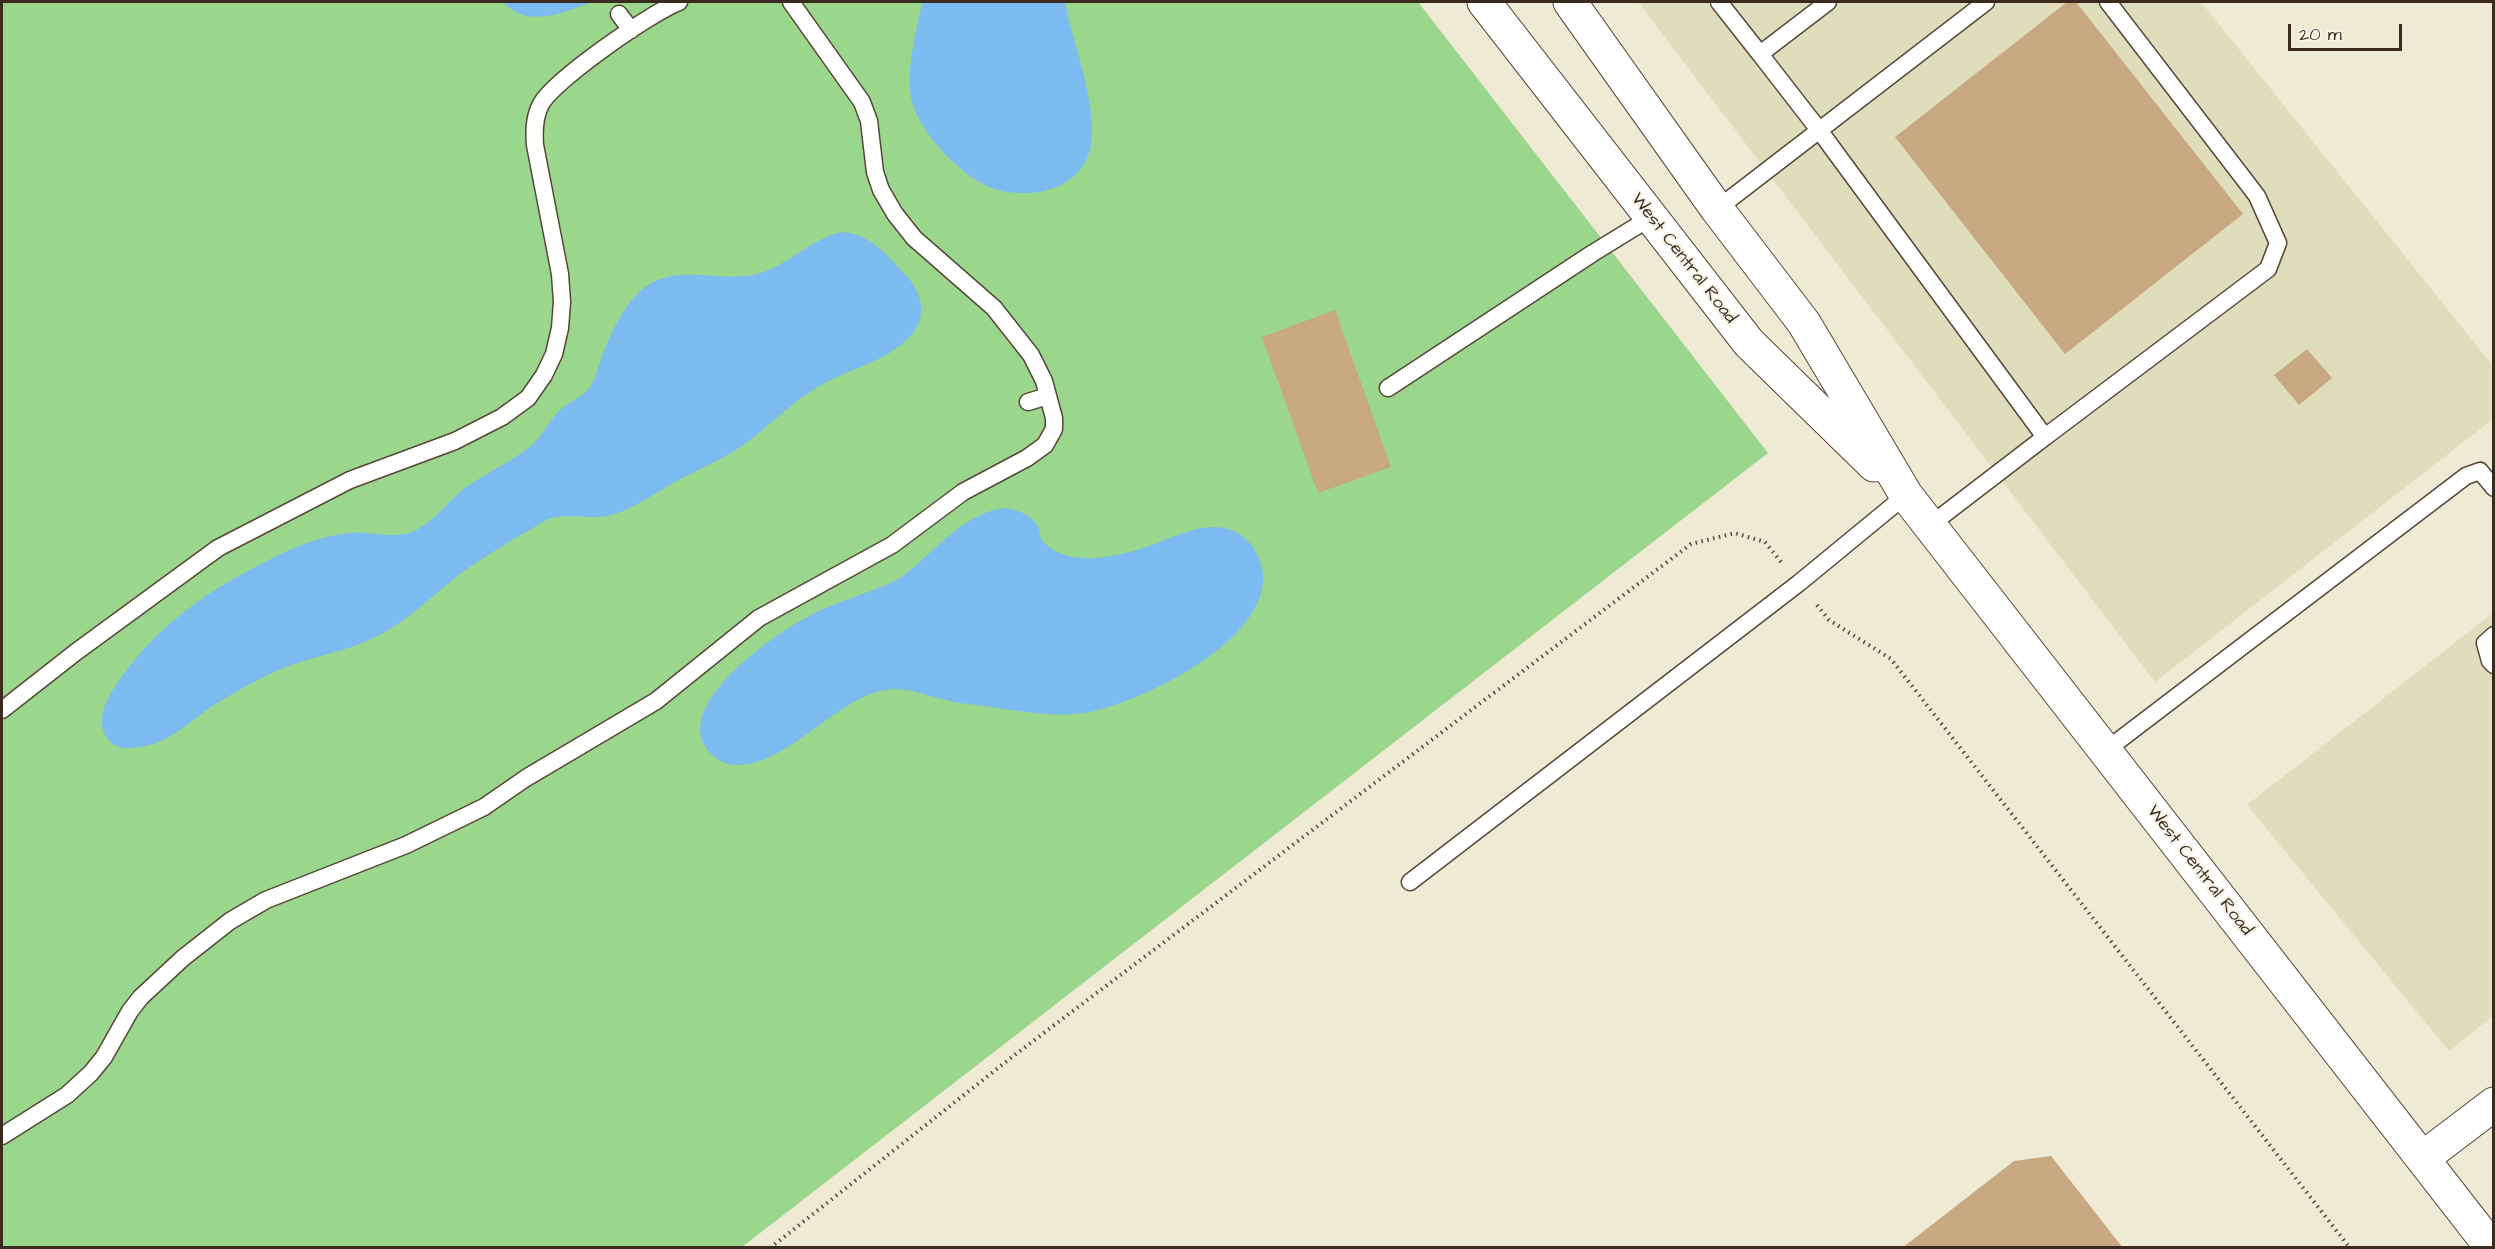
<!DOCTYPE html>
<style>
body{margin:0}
#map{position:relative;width:2495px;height:1249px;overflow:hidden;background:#efead4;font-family:"Architects Daughter",sans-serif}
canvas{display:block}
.frame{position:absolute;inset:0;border:3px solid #3b2a1e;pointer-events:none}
.scale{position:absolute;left:2288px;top:24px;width:114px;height:27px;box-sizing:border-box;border:3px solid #3b2a1e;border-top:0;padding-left:8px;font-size:18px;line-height:21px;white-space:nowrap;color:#3b2a1e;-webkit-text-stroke:4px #f7f3e8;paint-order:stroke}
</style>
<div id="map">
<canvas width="2495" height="1249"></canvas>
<div class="frame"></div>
<div class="scale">20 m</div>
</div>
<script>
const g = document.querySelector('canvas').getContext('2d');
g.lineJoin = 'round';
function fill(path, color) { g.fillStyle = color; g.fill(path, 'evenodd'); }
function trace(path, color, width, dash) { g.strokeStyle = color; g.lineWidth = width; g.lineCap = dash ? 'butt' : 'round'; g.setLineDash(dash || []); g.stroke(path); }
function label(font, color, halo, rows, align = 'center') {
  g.font = font + ' "Architects Daughter",sans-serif'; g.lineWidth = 4.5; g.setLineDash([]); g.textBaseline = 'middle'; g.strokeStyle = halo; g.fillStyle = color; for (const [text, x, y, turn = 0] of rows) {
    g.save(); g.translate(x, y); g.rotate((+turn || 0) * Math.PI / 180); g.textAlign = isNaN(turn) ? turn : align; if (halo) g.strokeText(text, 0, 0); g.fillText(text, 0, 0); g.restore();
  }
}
fill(new Path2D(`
 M1638,2H2201L2493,366V419L2155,682Z
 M2493,613V1016L2449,1051L2247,805Z`), '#dfddbb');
fill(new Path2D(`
 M2,2H1418L1768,453L742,1247L2,1248Z`), '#9ad68b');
fill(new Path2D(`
 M503,2H592C562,13 528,29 503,2Z
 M922,2H1065C1073,43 1097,103 1091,144C1084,191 1027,202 989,187C960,174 922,135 913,105C904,73 916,34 922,2Z
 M842,232C870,234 886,254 904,273C919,289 928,310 915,330C893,361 849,368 818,387C794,401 775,420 754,437C731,456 701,468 675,482C655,493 637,507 615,514C591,522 575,511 548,519C519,536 488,554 460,574C437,592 416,613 390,629C362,646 338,651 307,660C275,669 243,687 214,705C191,720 174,740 145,746C127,750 109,750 103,730C99,715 106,700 114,688C152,630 204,592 265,562C291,548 320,536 349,533C375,530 397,543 421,527C438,517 449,500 465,488C487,472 513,462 533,444C542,435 548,424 556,414C565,403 583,398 590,387C595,380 598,367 601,359C610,335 625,300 648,285C681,264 721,283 757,274C789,266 809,239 842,232Z
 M1004,508C1018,510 1032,514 1039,529C1041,536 1039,535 1043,541C1055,556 1077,559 1094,558C1110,557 1128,553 1143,548C1173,539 1207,516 1238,533C1250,540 1259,554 1262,567C1277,638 1140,704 1084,713C1054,717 1026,712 997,708C983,705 969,705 954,702C934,698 914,689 894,689C841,691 794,762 739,765C727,766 714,759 707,749C675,705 767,640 800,621C830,603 865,595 897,580C933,556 958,515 1004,508Z`), '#7bbbef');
fill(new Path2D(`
 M2067,2H2076L2243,214L2065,354L1895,137Z
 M1335,310L1391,467L1318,493L1262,337Z
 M2307,349L2332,378L2299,405L2274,375Z
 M2051,1156L2123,1248H1902L2014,1161Z`), '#c8a880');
const service = new Path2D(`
 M1719,2L1760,54
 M1828,2L1760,54L1819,130L2045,437L1929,526
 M619,14L631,30
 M1717,209L1986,2
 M1388,388L1593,253L1650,218
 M1028,402L1048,396
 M2045,437L2268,269L2278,243L2257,196L2108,2
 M2494,635L2485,643L2490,661L2494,665
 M2,710L76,652L218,548L350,480L455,441L502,417L528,398L544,375L554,354L560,328L562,302L560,274L535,145C534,131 534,117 541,104C554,80 652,12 679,2
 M2105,751L2466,476L2480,471L2494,488
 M1410,882L1799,583L1906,495
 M2,1136L67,1095L91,1073L104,1057L130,1011L141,997L183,958L230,921L266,900L406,845L484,807L526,778L656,701L759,618L892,545L963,492L1027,458L1045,445L1054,429V418L1044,381L1031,355L994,308L914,238L895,214L881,190L875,172L869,121L862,102L791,2`);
const minor = new Path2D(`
 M2423,1158L2494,1104`);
const secondary = new Path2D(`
 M1484,2L1749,343L1874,465
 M1570,2L1717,209L1804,323L1906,495L2492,1248`);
trace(service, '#564739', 19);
trace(minor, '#564739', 35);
trace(secondary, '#564739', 35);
trace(new Path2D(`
 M1817,605L1829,620L1891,659L2350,1248
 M770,1248L1012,1057L1691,544L1735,533L1765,542L1781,562`), '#564739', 4, [1.5, 4.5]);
trace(service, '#fff', 16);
trace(minor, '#fff', 33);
trace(secondary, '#fff', 33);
label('18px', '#3b2a1e', '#f7f3e8', [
 ["West Central Road",1683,259,52],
 ["West Central Road",2199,871,52]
]);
</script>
